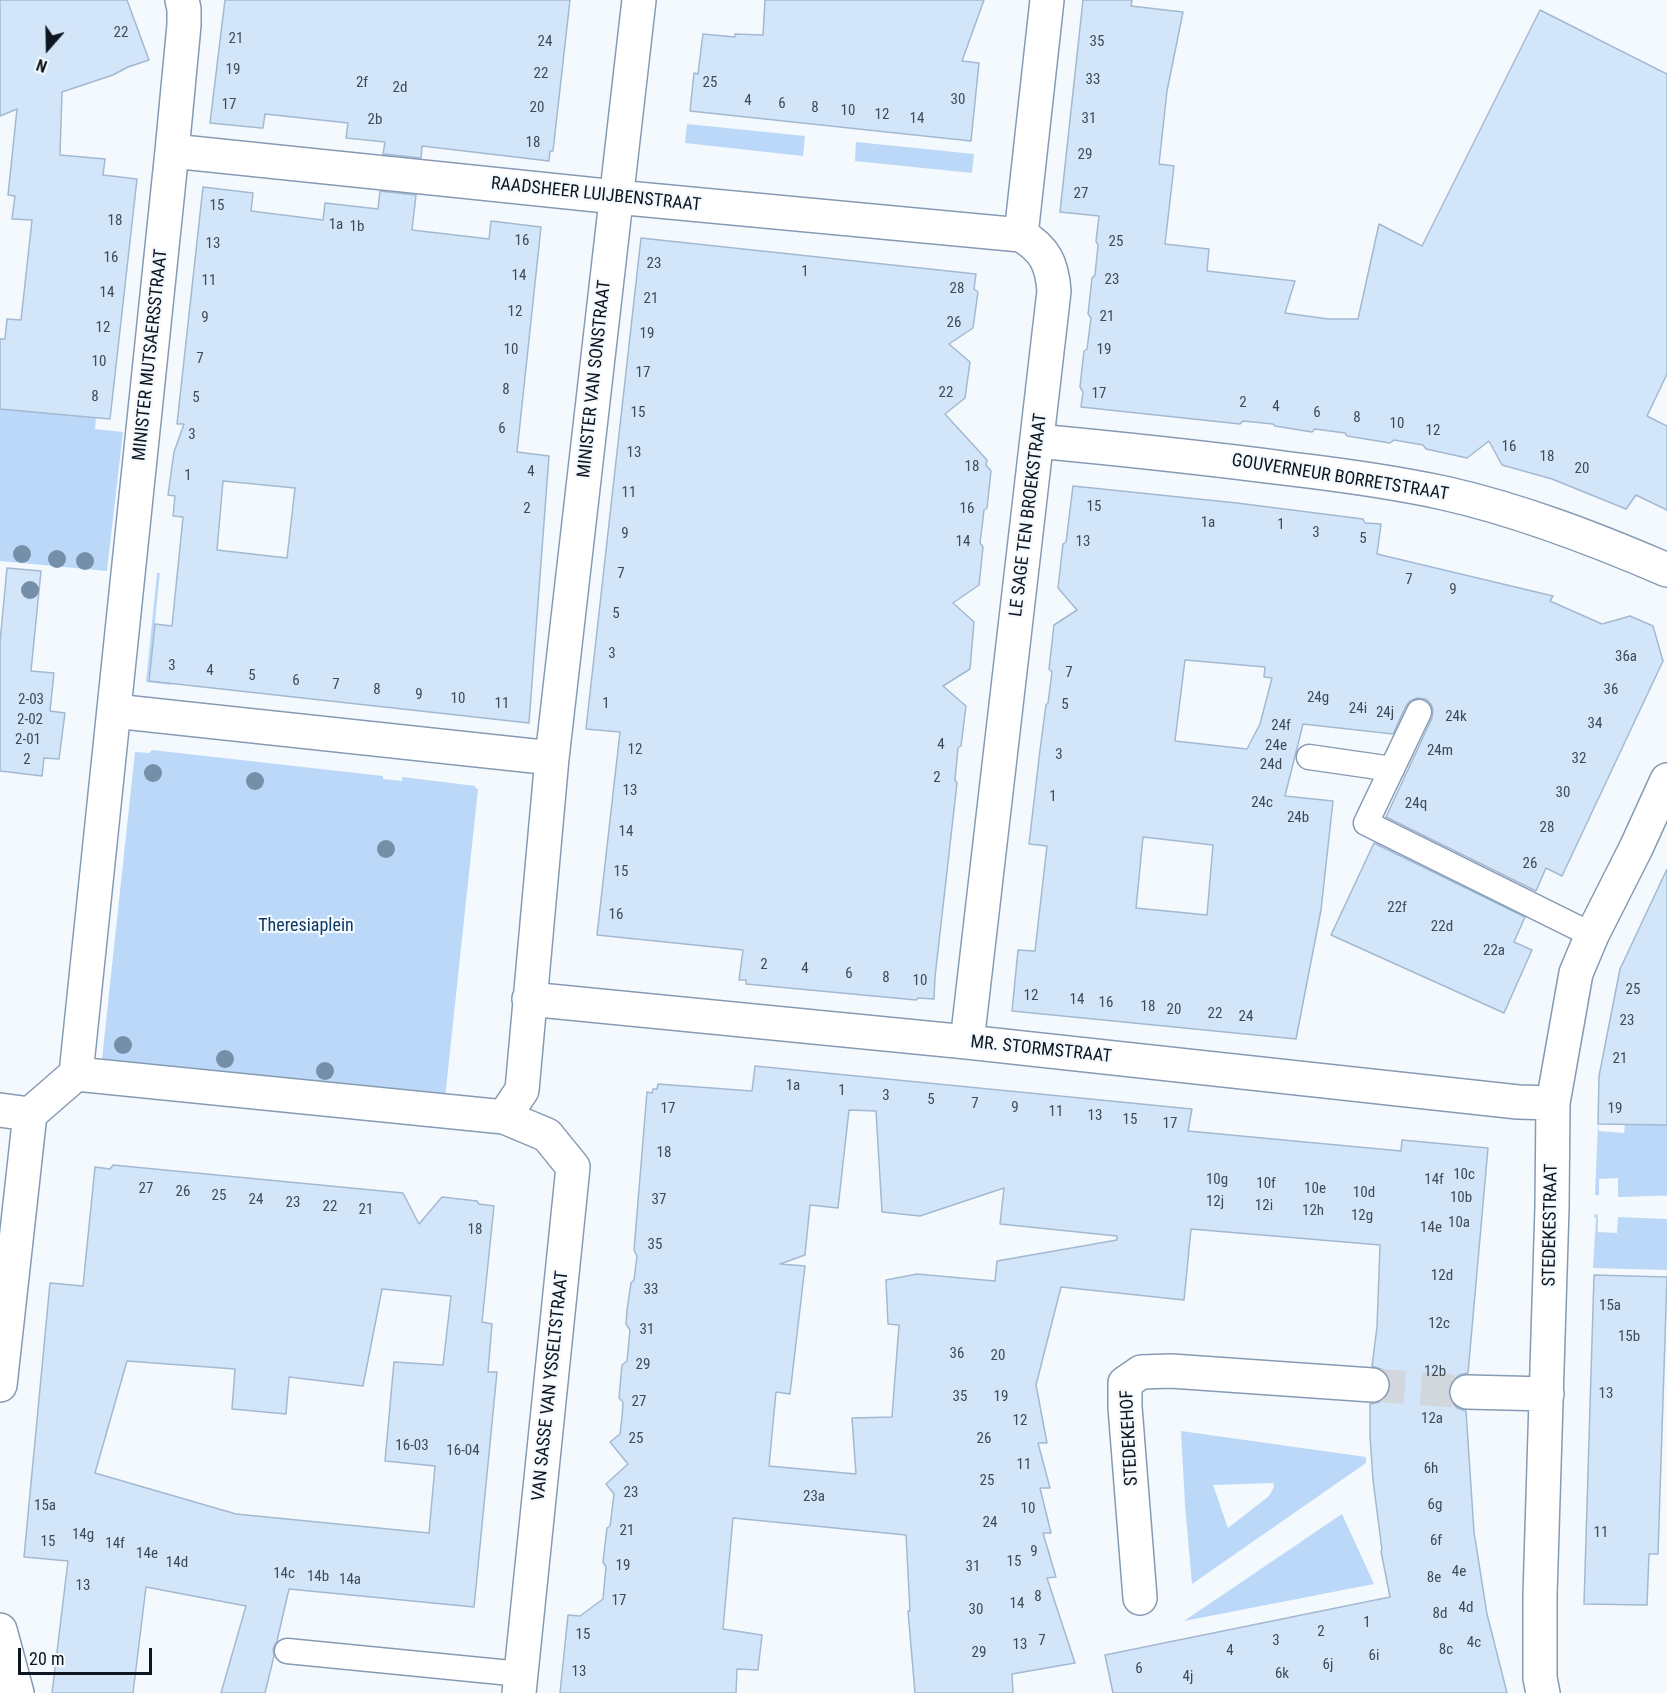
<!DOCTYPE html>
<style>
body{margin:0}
#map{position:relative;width:1667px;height:1693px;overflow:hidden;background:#f4f9fe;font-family:"Roboto Condensed",sans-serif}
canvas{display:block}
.north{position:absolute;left:18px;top:18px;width:60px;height:60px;-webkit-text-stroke:4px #f4f9fe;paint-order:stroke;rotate:200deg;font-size:16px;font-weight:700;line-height:24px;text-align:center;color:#0e161f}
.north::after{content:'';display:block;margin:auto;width:21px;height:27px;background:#0e161f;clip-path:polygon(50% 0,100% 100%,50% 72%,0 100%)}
.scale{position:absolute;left:18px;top:1648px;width:134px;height:27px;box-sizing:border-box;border:3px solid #0e161f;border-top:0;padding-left:8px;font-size:18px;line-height:21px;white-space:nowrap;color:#0e161f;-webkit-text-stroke:4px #f4f9fe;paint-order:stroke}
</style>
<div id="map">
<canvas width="1667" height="1693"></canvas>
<div class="north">N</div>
<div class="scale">20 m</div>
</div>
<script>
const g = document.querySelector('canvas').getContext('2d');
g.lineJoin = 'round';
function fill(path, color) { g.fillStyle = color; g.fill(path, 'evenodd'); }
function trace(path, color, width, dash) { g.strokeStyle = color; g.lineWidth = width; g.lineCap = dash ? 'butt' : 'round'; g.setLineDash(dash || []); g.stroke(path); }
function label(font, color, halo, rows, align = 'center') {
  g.font = font + ' "Roboto Condensed",sans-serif'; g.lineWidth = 4.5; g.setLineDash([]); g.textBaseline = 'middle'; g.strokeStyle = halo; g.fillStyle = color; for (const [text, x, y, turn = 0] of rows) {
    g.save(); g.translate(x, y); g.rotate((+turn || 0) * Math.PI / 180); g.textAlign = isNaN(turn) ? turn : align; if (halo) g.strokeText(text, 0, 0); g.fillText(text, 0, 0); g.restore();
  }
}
fill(new Path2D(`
 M687,124L805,136L803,156L685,143Z
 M856,142L974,154L972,173L855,161Z
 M0,409L96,417L95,429L123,432L107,571L0,561Z
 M157,573H160L149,680L171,683V685L146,682Z
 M152,750L383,776V779L402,781V777L476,786L475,788L478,789L445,1098L102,1059L135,752L149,753Z
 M1598,1123L1599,1131L1624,1133L1625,1124L1667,1125V1196C1650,1195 1635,1197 1618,1197V1178L1599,1179V1195H1595Z
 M1595,1214L1598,1215V1232L1617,1233L1618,1217L1667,1219V1270L1593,1268L1596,1218H1594Z
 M1181,1431L1366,1457V1463L1192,1584L1185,1505ZM1273,1483L1274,1487L1269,1496L1228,1528L1213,1485Z
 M1342,1514L1374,1584L1184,1621Z`), '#bbd8f9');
const building = new Path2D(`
 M0,0H127L149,60L128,67L113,75L62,92L60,155L105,159L103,175L137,179L110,419L0,409V339H5L7,319L21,320L32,220L12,219L15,196L8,195L17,109L0,116Z
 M225,0H570L553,151H550L549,161L422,146L421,158L383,154L385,142L346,138L348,123L265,114L263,128H261L210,123Z
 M765,0H984L962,61L979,63L971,141L690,111L694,73L698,74L703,34L735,37V34L763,35Z
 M1083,0H1132L1131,6L1183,12L1167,91L1159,164L1174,166L1165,244L1209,249L1207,271L1295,281L1285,313L1328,319H1358L1379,224L1422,246L1540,10L1667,74V374L1647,416L1667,426V510L1636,495L1626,509L1552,479L1502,465L1489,441L1467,458L1426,449L1423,445L1394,440L1390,443L1347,436L1345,433L1315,429L1312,432L1275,426L1273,424L1243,421L1240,424L1081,407L1083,392L1080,387L1084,351L1087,349L1091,318L1088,314L1092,278L1095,275L1098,245L1096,241L1099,216L1060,212Z
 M203,187L253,193L251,211L323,220L325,203L378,209L380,191L416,195L412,230L489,239L491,221L541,227L517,452L549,456L529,723L149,681L155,624L172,626L183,517L173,516L175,496L168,495L174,452L184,424H177ZM223,481L295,488L287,558L217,550Z
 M641,238L976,274L974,289L978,292L973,328L949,344L970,362L965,398L945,414L987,460L986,465L991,471L987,508L984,510L982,527L980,543L983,547L979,585L953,603L974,622L970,669L943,686L966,706L961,746L958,748L955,780L957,783L935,977L934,999L918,998L916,1000L746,984V980H739L743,950L597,935L620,732L586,729Z
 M1073,486L1237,503L1363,519L1365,523L1381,524L1377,554L1553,596L1550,601L1602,624L1630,616L1653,626L1663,661L1562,876L1546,868L1536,891L1386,817L1432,718L1433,710L1431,704L1426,699L1417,698L1410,701L1406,706L1393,734L1303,724L1285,796L1333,801L1321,910L1296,1039L1012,1011L1018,950L1035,951L1047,846L1029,844L1040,750L1046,705L1048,703L1052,672L1049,669L1054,625L1077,610L1058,588L1063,544L1066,542ZM1185,660L1265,667L1264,677L1272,678L1260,724L1247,749L1175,741ZM1143,837L1213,845L1207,915L1136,908Z
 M7,568L41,571L31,671L54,673L50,711L65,713L59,759L44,758L42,776L0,771V642Z
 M1374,843L1525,917L1514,942L1532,950L1504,1013L1331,935Z
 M1667,869V1125L1598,1124L1599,1076L1620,969Z
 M755,1066L1192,1109L1188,1131L1401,1151L1402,1140L1488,1148L1468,1373L1459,1375L1451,1382L1448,1392L1451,1401L1457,1408L1466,1411L1474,1532L1487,1614L1507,1693H1113L1105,1655L1390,1597L1381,1551L1382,1550L1373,1480L1370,1436V1404L1380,1402L1387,1396L1391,1386L1389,1376L1383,1370L1372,1366L1377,1327L1380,1245L1191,1229L1184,1300L1061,1287L1036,1385L1047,1443H1038L1050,1488H1040L1051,1533H1043L1056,1577L1047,1578L1075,1663L1012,1674L1013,1693H915L908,1611H910L906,1535L733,1518L723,1629L762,1635L758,1670L737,1669L736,1693H560L568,1615L580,1616L603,1599L606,1567L603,1562L607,1528L610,1526L614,1494L606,1484L628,1464L610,1442L620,1434L622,1418L623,1402L619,1398L622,1365L627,1361L630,1330L626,1324L627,1310L631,1283L634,1280L637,1256L634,1250L647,1092L652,1093L653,1089H657L658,1084L752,1091ZM849,1110L876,1111L882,1212L920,1216L1004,1188L1000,1224L1117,1236V1240L997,1261L995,1281L917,1274L886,1280L888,1324L899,1325L892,1417L852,1418L856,1474L769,1466L776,1392L790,1394L805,1266L780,1264L805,1255L810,1205L838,1208Z
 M113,1165L403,1193L419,1224L442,1197L477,1201L479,1204L494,1206L482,1322L492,1324L488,1372H497L474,1607L289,1589L277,1641L273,1649L274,1656L265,1693H221L246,1606L146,1587L133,1693H52L68,1561L24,1557L50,1283L83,1286L95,1167L110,1169ZM382,1289L451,1296L443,1365L394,1362L385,1461L435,1466L429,1533L236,1514L95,1473L127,1361L235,1369L232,1409L286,1414L289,1377L363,1386Z
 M1594,1275L1667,1277L1658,1554H1649L1647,1605L1584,1604Z`);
fill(building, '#d3e5f9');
trace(building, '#a3b9d2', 1.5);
trace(new Path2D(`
 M1372,1385L1467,1392`), '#d2d7dd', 33, [33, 16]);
const service = new Path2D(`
 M1419,712L1366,823L1592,935
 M1309,757L1392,769
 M287,1651L521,1674`);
const minor = new Path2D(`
 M182,0L184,9V25L172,151L76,1074L504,1117L522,1090L552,758L639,0
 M172,151L616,197L1021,235C1045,249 1052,264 1054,291L967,1042
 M1021,235L1047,0
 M1037,441C1122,449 1206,458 1291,469C1342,475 1393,482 1444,493C1520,510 1595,539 1667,570
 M114,711L552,758
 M529,999L967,1042L1518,1102L1553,1103
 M0,1110L30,1114
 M30,1114L76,1074
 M504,1117L547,1135L573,1167L519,1693
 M0,1385L30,1114
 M1467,1392L1547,1394
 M1140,1598L1125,1407V1383L1141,1372L1171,1371L1372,1385
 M0,1630L17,1693
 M1543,1693L1540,1678V1595L1552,1207L1553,1103L1576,973L1592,935L1636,848L1667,780`);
trace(service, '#869bb3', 27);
trace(minor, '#869bb3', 36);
trace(service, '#fff', 24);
trace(minor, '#fff', 33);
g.fillStyle = '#758fa8';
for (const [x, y] of [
 [22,554],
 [57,559],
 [85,561],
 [30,590],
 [153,773],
 [255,781],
 [386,849],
 [123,1045],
 [225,1059],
 [325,1071]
]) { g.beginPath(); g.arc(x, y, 9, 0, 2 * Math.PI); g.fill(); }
label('15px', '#3f4a56', null, [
 ["22",121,33],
 ["21",236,39],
 ["24",545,42],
 ["35",1097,42],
 ["19",233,70],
 ["22",541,74],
 ["33",1093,80],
 ["2f",362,83],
 ["25",710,83],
 ["2d",400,88],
 ["30",958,100],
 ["4",748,101],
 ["6",782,104],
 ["17",229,105],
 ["20",537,108],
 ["8",815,108],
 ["10",848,111],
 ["12",882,115],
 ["14",917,119],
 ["31",1089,119],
 ["2b",375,120],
 ["18",533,143],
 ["29",1085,155],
 ["27",1081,194],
 ["15",217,206],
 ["18",115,221],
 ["1a",336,225],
 ["1b",357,227],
 ["16",522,241],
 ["25",1116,242],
 ["13",213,244],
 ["16",111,258],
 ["23",654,264],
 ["1",805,272],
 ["14",519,276],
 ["23",1112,280],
 ["11",209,281],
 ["28",957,289],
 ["14",107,293],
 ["21",651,299],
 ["12",515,312],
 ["21",1107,317],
 ["9",205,318],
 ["26",954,323],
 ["12",103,328],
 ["19",647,334],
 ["10",511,350],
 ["19",1104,350],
 ["7",200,359],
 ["10",99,362],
 ["17",643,373],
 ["8",506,390],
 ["22",946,393],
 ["17",1099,394],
 ["8",95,397],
 ["5",196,398],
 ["2",1243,403],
 ["4",1276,407],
 ["15",638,413],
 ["6",1317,413],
 ["8",1357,418],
 ["10",1397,424],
 ["6",502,429],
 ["12",1433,431],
 ["3",192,435],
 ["16",1509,447],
 ["13",634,453],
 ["18",1547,457],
 ["18",972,467],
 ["20",1582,469],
 ["4",531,472],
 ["1",188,476],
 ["11",629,493],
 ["15",1094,507],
 ["2",527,509],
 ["16",967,509],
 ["1a",1208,523],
 ["1",1281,525],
 ["3",1316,533],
 ["9",625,534],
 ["5",1363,539],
 ["14",963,542],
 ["13",1083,542],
 ["7",621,574],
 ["7",1409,580],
 ["9",1453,590],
 ["5",616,614],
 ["3",612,654],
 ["36a",1626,657],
 ["3",172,666],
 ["4",210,671],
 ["7",1069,673],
 ["5",252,676],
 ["6",296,681],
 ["7",336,685],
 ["8",377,690],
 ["36",1611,690],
 ["9",419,695],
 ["24g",1318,698],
 ["10",458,699],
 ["2-03",31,700],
 ["11",502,704],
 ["1",606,704],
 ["5",1065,705],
 ["24i",1358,709],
 ["24j",1385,713],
 ["24k",1456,717],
 ["2-02",30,720],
 ["34",1595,724],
 ["24f",1281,726],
 ["2-01",28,740],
 ["4",941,745],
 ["24e",1276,746],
 ["12",635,750],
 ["24m",1440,751],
 ["3",1059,755],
 ["32",1579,759],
 ["2",27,760],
 ["24d",1271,765],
 ["2",937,778],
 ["13",630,791],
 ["30",1563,793],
 ["1",1053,797],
 ["24c",1262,803],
 ["24q",1416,804],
 ["24b",1298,818],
 ["28",1547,828],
 ["14",626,832],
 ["26",1530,864],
 ["15",621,872],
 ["22f",1397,908],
 ["16",616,915],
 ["22d",1442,927],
 ["22a",1494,951],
 ["2",764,965],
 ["4",805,969],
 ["6",849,974],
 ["8",886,978],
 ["10",920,981],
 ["25",1633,990],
 ["12",1031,996],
 ["14",1077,1000],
 ["16",1106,1003],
 ["18",1148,1007],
 ["20",1174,1010],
 ["22",1215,1014],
 ["24",1246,1017],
 ["23",1627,1021],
 ["21",1620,1059],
 ["1a",793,1086],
 ["1",842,1091],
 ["3",886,1096],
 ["5",931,1100],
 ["7",975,1104],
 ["9",1015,1108],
 ["17",668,1109],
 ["19",1615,1109],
 ["11",1056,1112],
 ["13",1095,1116],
 ["15",1130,1120],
 ["17",1170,1124],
 ["18",664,1153],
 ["10c",1464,1175],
 ["10g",1217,1180],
 ["14f",1434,1180],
 ["10f",1266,1184],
 ["27",146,1189],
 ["10e",1315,1189],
 ["26",183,1192],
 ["10d",1364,1193],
 ["25",219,1196],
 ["10b",1461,1198],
 ["24",256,1200],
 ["37",659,1200],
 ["12j",1215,1202],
 ["23",293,1203],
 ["12i",1264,1206],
 ["22",330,1207],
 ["21",366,1210],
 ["12h",1313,1211],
 ["12g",1362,1216],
 ["10a",1459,1223],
 ["14e",1431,1228],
 ["18",475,1230],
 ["35",655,1245],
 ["12d",1442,1276],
 ["33",651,1290],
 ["15a",1610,1306],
 ["12c",1439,1324],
 ["31",647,1330],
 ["15b",1629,1337],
 ["36",957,1354],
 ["20",998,1356],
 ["29",643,1365],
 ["12b",1435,1372],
 ["13",1606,1394],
 ["35",960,1397],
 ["19",1001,1397],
 ["27",639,1402],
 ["12a",1432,1419],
 ["12",1020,1421],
 ["25",636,1439],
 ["26",984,1439],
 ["16-03",412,1446],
 ["16-04",463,1451],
 ["11",1024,1465],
 ["6h",1431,1469],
 ["25",987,1481],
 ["23",631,1493],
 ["23a",814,1497],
 ["6g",1435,1505],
 ["15a",45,1506],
 ["10",1028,1509],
 ["24",990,1523],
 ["21",627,1531],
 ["11",1601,1533],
 ["14g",83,1535],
 ["6f",1436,1541],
 ["15",48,1542],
 ["14f",115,1544],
 ["9",1034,1552],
 ["14e",147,1554],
 ["15",1014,1562],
 ["14d",177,1563],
 ["19",623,1566],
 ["31",973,1567],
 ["4e",1459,1572],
 ["14c",284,1574],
 ["14b",318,1577],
 ["8e",1434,1578],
 ["14a",350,1580],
 ["13",83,1586],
 ["8",1038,1597],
 ["17",619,1601],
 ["14",1017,1604],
 ["4d",1466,1608],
 ["30",976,1610],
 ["8d",1440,1614],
 ["1",1367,1623],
 ["2",1321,1632],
 ["15",583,1635],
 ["7",1042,1641],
 ["3",1276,1641],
 ["4c",1474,1643],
 ["13",1020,1645],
 ["8c",1446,1650],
 ["4",1230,1651],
 ["29",979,1653],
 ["6i",1374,1656],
 ["6j",1328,1665],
 ["6",1139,1669],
 ["13",579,1672],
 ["6k",1282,1674],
 ["4j",1188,1677]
]);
label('18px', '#0e161f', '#f4f9fe', [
 ["RAADSHEER LUIJBENSTRAAT",596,195,6],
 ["MINISTER MUTSAERSSTRAAT",151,355,-84],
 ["MINISTER VAN SONSTRAAT",595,379,-84],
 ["GOUVERNEUR BORRETSTRAAT",1340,478,9],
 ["LE SAGE TEN BROEKSTRAAT",1029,515,-83],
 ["MR. STORMSTRAAT",1041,1050,6],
 ["STEDEKESTRAAT",1551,1225,-89],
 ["VAN SASSE VAN YSSELTSTRAAT",551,1386,-84],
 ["STEDEKEHOF",1130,1438,-93]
]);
label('18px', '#0d3962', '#f4f9fe', [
 ["Theresiaplein",306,926]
]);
</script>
